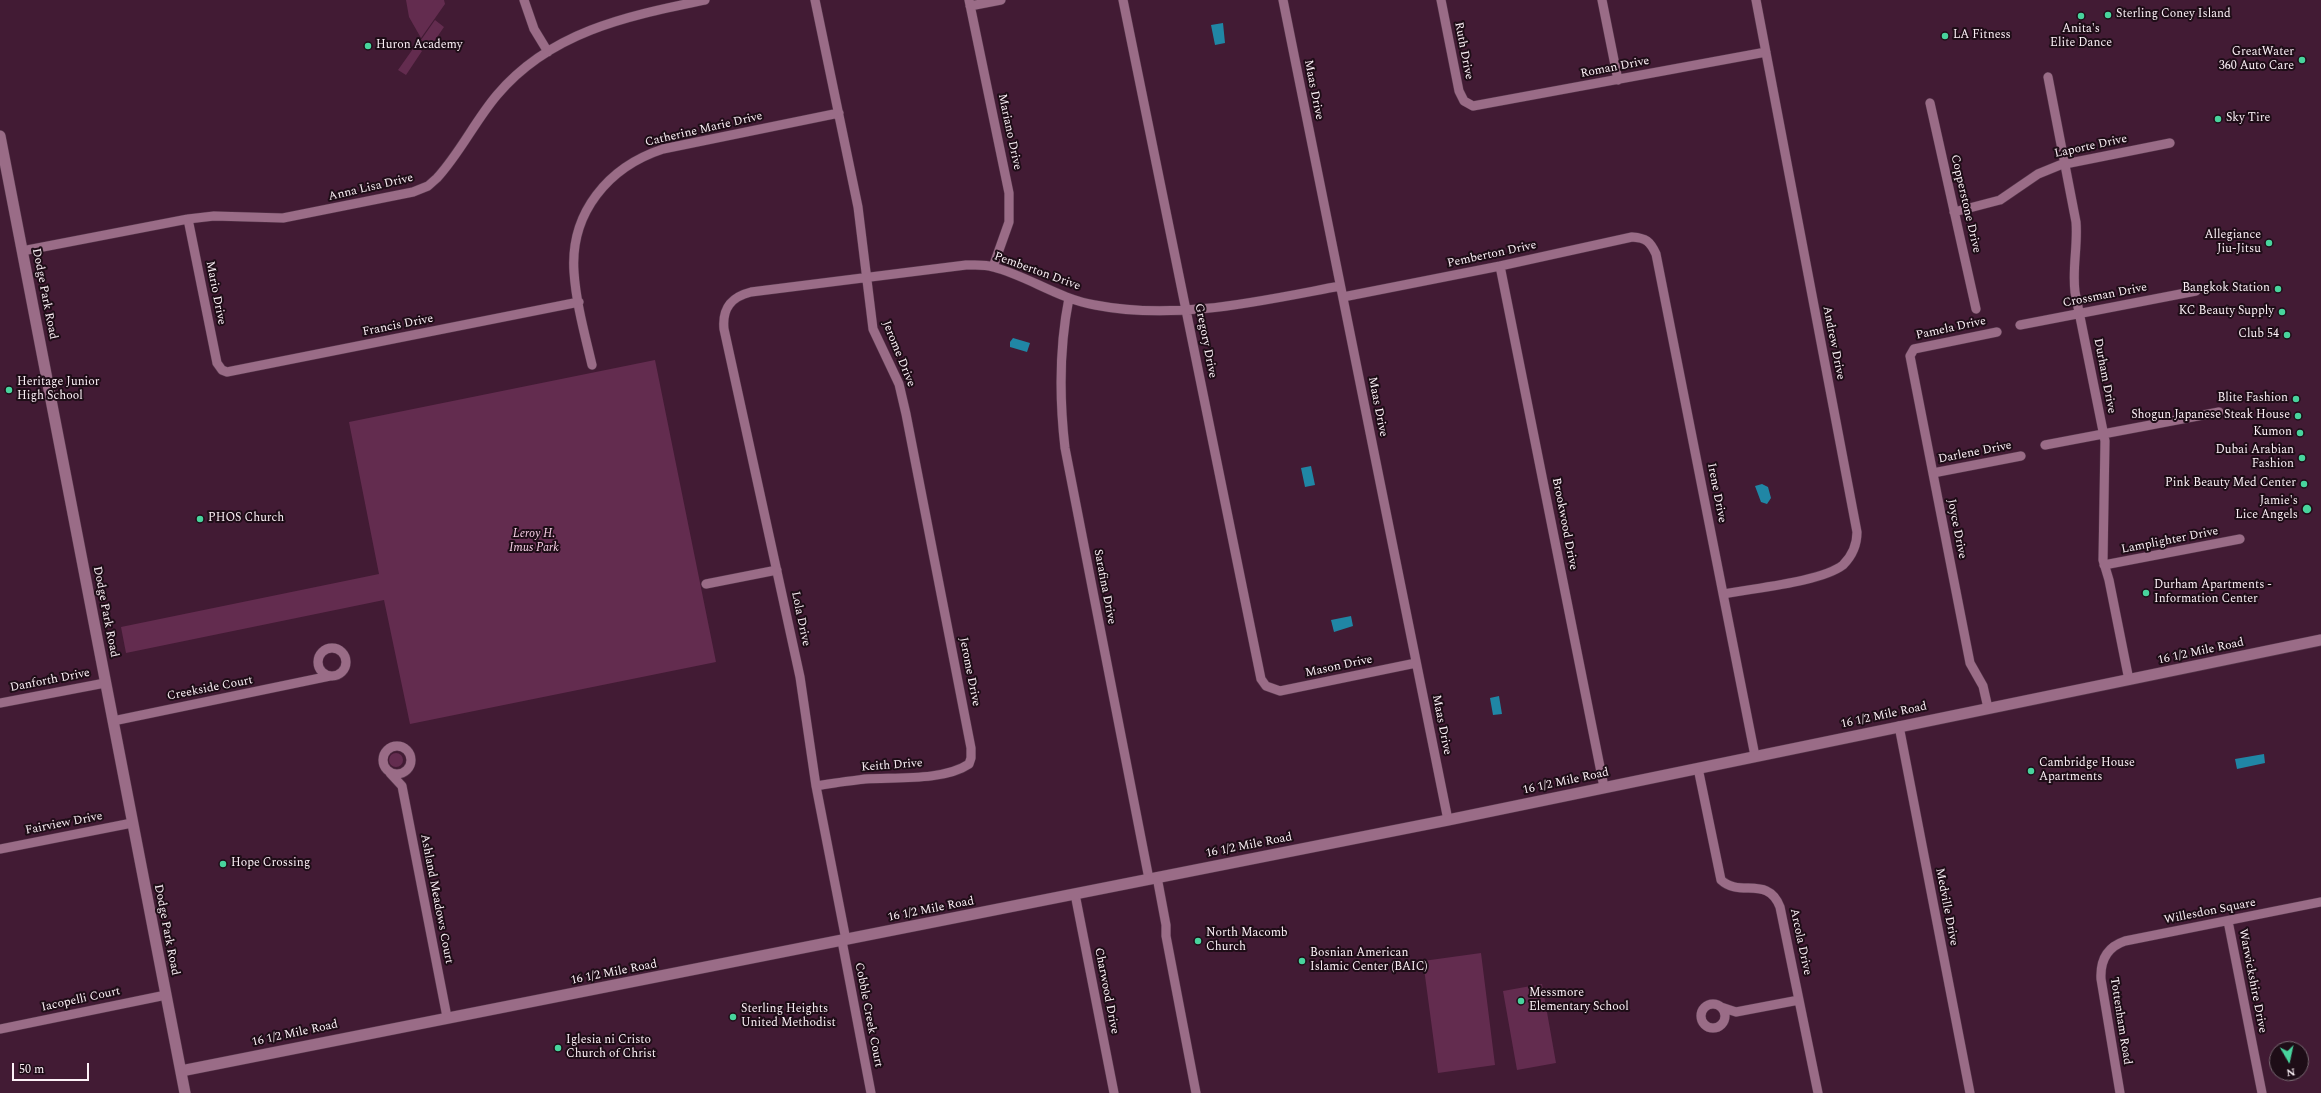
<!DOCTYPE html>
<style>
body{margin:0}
#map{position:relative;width:2321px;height:1093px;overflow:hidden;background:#421b34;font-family:Spectral,serif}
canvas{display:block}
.north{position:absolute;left:2269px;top:1041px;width:40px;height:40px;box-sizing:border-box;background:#1e0d17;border:1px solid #776871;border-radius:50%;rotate:171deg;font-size:11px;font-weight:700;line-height:16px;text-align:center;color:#fcf1f7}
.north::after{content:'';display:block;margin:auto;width:14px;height:18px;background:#48d49d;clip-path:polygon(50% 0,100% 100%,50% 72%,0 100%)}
.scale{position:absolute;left:12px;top:1063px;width:77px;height:18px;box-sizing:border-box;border:2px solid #fcf1f7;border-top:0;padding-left:5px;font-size:12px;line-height:14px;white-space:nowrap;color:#fcf1f7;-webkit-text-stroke:3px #1e0d17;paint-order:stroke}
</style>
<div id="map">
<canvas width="2321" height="1093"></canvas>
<div class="north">N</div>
<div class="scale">50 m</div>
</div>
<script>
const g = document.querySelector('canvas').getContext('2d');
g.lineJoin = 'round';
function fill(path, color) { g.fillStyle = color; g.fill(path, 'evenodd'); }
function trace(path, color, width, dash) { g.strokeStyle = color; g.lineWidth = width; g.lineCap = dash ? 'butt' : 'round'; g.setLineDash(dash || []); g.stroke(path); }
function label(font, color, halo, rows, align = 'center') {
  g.font = font + ' Spectral,serif'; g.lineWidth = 4; g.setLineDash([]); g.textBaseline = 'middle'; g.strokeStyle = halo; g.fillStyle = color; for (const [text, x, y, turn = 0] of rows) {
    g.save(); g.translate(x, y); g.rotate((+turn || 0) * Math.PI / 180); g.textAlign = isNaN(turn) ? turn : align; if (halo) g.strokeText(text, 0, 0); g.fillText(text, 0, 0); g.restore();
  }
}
fill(new Path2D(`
 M406,0H444L445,4L421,38L409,17Z
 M435,20L444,27L431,46L421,40Z
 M415,46L422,51L406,75L398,70Z
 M655,360L716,662L410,724L384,600L126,653L121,627L379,574L349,422Z
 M389 760a7 7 0 1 1 14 0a7 7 0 1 1-14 0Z
 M1481,953L1495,1065L1438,1073L1423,961Z
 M1542,984L1556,1063L1517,1070L1503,991Z`), '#632c4f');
fill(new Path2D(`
 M1223,23L1225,43L1215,45L1211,25Z
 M1013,338L1030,343L1027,352L1010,347V342Z
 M1311,466L1315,485L1305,487L1301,468Z
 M1762,484L1768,487L1771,498L1767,504L1761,502L1755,486Z
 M1351,616L1353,626L1334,632L1331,620Z
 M1499,696L1502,714L1493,715L1490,698Z
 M2264,754L2265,763L2237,769L2235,759Z`), '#2086a5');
const minor = new Path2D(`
 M524,0L534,29L548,52
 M815,0L858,207L873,329L899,384L906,414L971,748V758L969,764C944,781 895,777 865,779C849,781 832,783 816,786
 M969,0L1009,193V222L993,267
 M1123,0L1261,679L1266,686L1280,691L1416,663
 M1283,0L1448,820
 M1441,0L1459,91L1464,101L1473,106L1766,52
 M1602,0L1618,80
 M970,6L1001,0
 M2048,77L2076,222C2078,246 2072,268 2075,292L2105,441L2103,560L2109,580L2129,680
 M1930,103L1976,309
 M1954,212L2000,200L2038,174L2060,165L2170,143
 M188,219L217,363L222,370L227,372L579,302
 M22,251L188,219L214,216L283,218L413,192L428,186L437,178C460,153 475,121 497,95C551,31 628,16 705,0
 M1500,266L1604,787
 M1343,297L1500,266L1632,237C1646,238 1650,241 1656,254L1755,756
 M1069,298C1059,348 1059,396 1065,448L1149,879
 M2020,325L2196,291
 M592,365C585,335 576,303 574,272C570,213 608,167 663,149L839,113
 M2045,445L2219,412
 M1933,473L2021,456
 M2104,565L2240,539
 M706,584L777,570
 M1724,594C1753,588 1821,582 1843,565C1852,556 1857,545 1857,532L1756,0
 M318 662a14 14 0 1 1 28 0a14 14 0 1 1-28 0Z
 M0,703L105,683
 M1988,708L1983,686L1970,663L1910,356L1914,349L1997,332
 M113,721L330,676
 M1899,726L1970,1093
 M383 760a14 14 0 1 1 28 0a14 14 0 1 1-28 0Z
 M1698,768L1721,880C1740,898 1768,875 1780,907L1818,1093
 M390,773L402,786L447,1017
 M0,849L132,823
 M1157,877L1166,925V936L1196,1093
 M1075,894L1114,1093
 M2228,921L2262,1093
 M846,940L816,786L800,677L724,329C722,308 731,297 751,292L966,265C975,265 985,264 993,267C1028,276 1059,299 1095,305C1177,321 1260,301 1340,286
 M842,941L871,1093
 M1701 1016a12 12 0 1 1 24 0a12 12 0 1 1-24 0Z
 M1721,1007L1736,1012L1799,1000
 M0,1029L166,995
 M2120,1093L2101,979C2100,960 2107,947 2125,941L2321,902`);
const tertiary = new Path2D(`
 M0,136L185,1093
 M181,1071L1448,820L2321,640`);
trace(minor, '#56374b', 10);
trace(tertiary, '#56374b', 12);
trace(minor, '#9a6c87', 9);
trace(tertiary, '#9a6c87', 11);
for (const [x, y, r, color] of [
 [2108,15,4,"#48d49d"],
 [2081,16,4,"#48d49d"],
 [1945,36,4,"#48d49d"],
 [368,46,4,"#48d49d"],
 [2302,60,4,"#48d49d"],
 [2218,119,4,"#48d49d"],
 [2269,243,4,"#48d49d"],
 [2278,289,4,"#48d49d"],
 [2282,312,4,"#48d49d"],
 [2287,335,4,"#48d49d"],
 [9,390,4,"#48d49d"],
 [2296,399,4,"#48d49d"],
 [2298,416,4,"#48d49d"],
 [2300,433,4,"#48d49d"],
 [2302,458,4,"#48d49d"],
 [2304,484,4,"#48d49d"],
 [2307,509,5,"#48d49d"],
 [200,519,4,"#48d49d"],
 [2146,593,4,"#48d49d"],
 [2031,771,4,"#48d49d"],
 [223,864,4,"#48d49d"],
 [1198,941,4,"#48d49d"],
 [1302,961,4,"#48d49d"],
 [1521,1001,4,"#48d49d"],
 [733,1017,4,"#48d49d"],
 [558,1048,4,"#48d49d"]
]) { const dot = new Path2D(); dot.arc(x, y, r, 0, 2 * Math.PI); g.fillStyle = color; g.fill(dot); trace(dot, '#1e0d17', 1.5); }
label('12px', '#fcf1f7', '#1e0d17', [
 ["Sterling Coney Island",2116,15],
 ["Anita's",2081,30,"center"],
 ["Elite Dance",2081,44,"center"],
 ["LA Fitness",1953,36],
 ["Huron Academy",376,46],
 ["GreatWater",2294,53,"right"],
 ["360 Auto Care",2294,67,"right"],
 ["Sky Tire",2226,119],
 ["Allegiance",2261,236,"right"],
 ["Jiu-Jitsu",2261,250,"right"],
 ["Bangkok Station",2270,289,"right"],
 ["KC Beauty Supply",2274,312,"right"],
 ["Club 54",2279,335,"right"],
 ["Heritage Junior",17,383],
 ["High School",17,397],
 ["Blite Fashion",2288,399,"right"],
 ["Shogun Japanese Steak House",2290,416,"right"],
 ["Kumon",2292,433,"right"],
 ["Dubai Arabian",2294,451,"right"],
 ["Fashion",2294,465,"right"],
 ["Pink Beauty Med Center",2296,484,"right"],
 ["Jamie's",2298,502,"right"],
 ["Lice Angels",2298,516,"right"],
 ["PHOS Church",208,519],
 ["Durham Apartments -",2154,586],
 ["Information Center",2154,600],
 ["Cambridge House",2039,764],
 ["Apartments",2039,778],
 ["Hope Crossing",231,864],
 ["North Macomb",1206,934],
 ["Church",1206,948],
 ["Bosnian American",1310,954],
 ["Islamic Center (BAIC)",1310,968],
 ["Messmore",1529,994],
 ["Elementary School",1529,1008],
 ["Sterling Heights",741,1010],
 ["United Methodist",741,1024],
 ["Iglesia ni Cristo",566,1041],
 ["Church of Christ",566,1055]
], 'left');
label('12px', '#fcf1f7', '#1e0d17', [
 ["Ruth Drive",1463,51,79],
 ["Roman Drive",1615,68,-11],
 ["Maas Drive",1313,90,79],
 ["Catherine Marie Drive",704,130,-13],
 ["Mariano Drive",1009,132,78],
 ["Laporte Drive",2091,147,-12],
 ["Anna Lisa Drive",371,188,-13],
 ["Copperstone Drive",1965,204,77],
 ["Pemberton Drive",1492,255,-12],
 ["Pemberton Drive",1037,272,20],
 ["Mario Drive",215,293,79],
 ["Dodge Park Road",44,294,79],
 ["Crossman Drive",2105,296,-11],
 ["Francis Drive",398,326,-11],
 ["Pamela Drive",1951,329,-12],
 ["Gregory Drive",1205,341,79],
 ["Andrew Drive",1833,343,79],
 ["Jerome Drive",898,354,68],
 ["Durham Drive",2104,376,79],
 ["Maas Drive",1377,407,79],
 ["Darlene Drive",1975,453,-11],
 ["Irene Drive",1716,493,79],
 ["Brookwood Drive",1564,524,79],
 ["Joyce Drive",1956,529,79],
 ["Lamplighter Drive",2170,541,-11],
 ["Sarafina Drive",1104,587,79],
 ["Dodge Park Road",105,612,79],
 ["Lola Drive",800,619,78],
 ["16 1/2 Mile Road",2201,652,-12],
 ["Mason Drive",1339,667,-12],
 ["Jerome Drive",969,672,79],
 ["Danforth Drive",50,681,-11],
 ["Creekside Court",210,689,-11],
 ["16 1/2 Mile Road",1884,716,-12],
 ["Maas Drive",1441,725,79],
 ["Keith Drive",892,766,-4],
 ["16 1/2 Mile Road",1566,782,-12],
 ["Fairview Drive",64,824,-11],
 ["16 1/2 Mile Road",1249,846,-11],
 ["Ashland Meadows Court",436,899,79],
 ["Medville Drive",1946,907,79],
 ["16 1/2 Mile Road",931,910,-11],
 ["Willesdon Square",2210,912,-11],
 ["Dodge Park Road",166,930,79],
 ["Arcola Drive",1800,942,78],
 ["16 1/2 Mile Road",614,973,-11],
 ["Warwickshire Drive",2252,981,79],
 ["Charwood Drive",1106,991,79],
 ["Iacopelli Court",81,1000,-12],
 ["Cobble Creek Court",868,1015,79],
 ["Tottenham Road",2120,1021,81],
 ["16 1/2 Mile Road",295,1034,-12]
]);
label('italic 12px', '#f8d1e7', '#1e0d17', [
 ["Leroy H.",534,535],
 ["Imus Park",534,549]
]);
</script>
